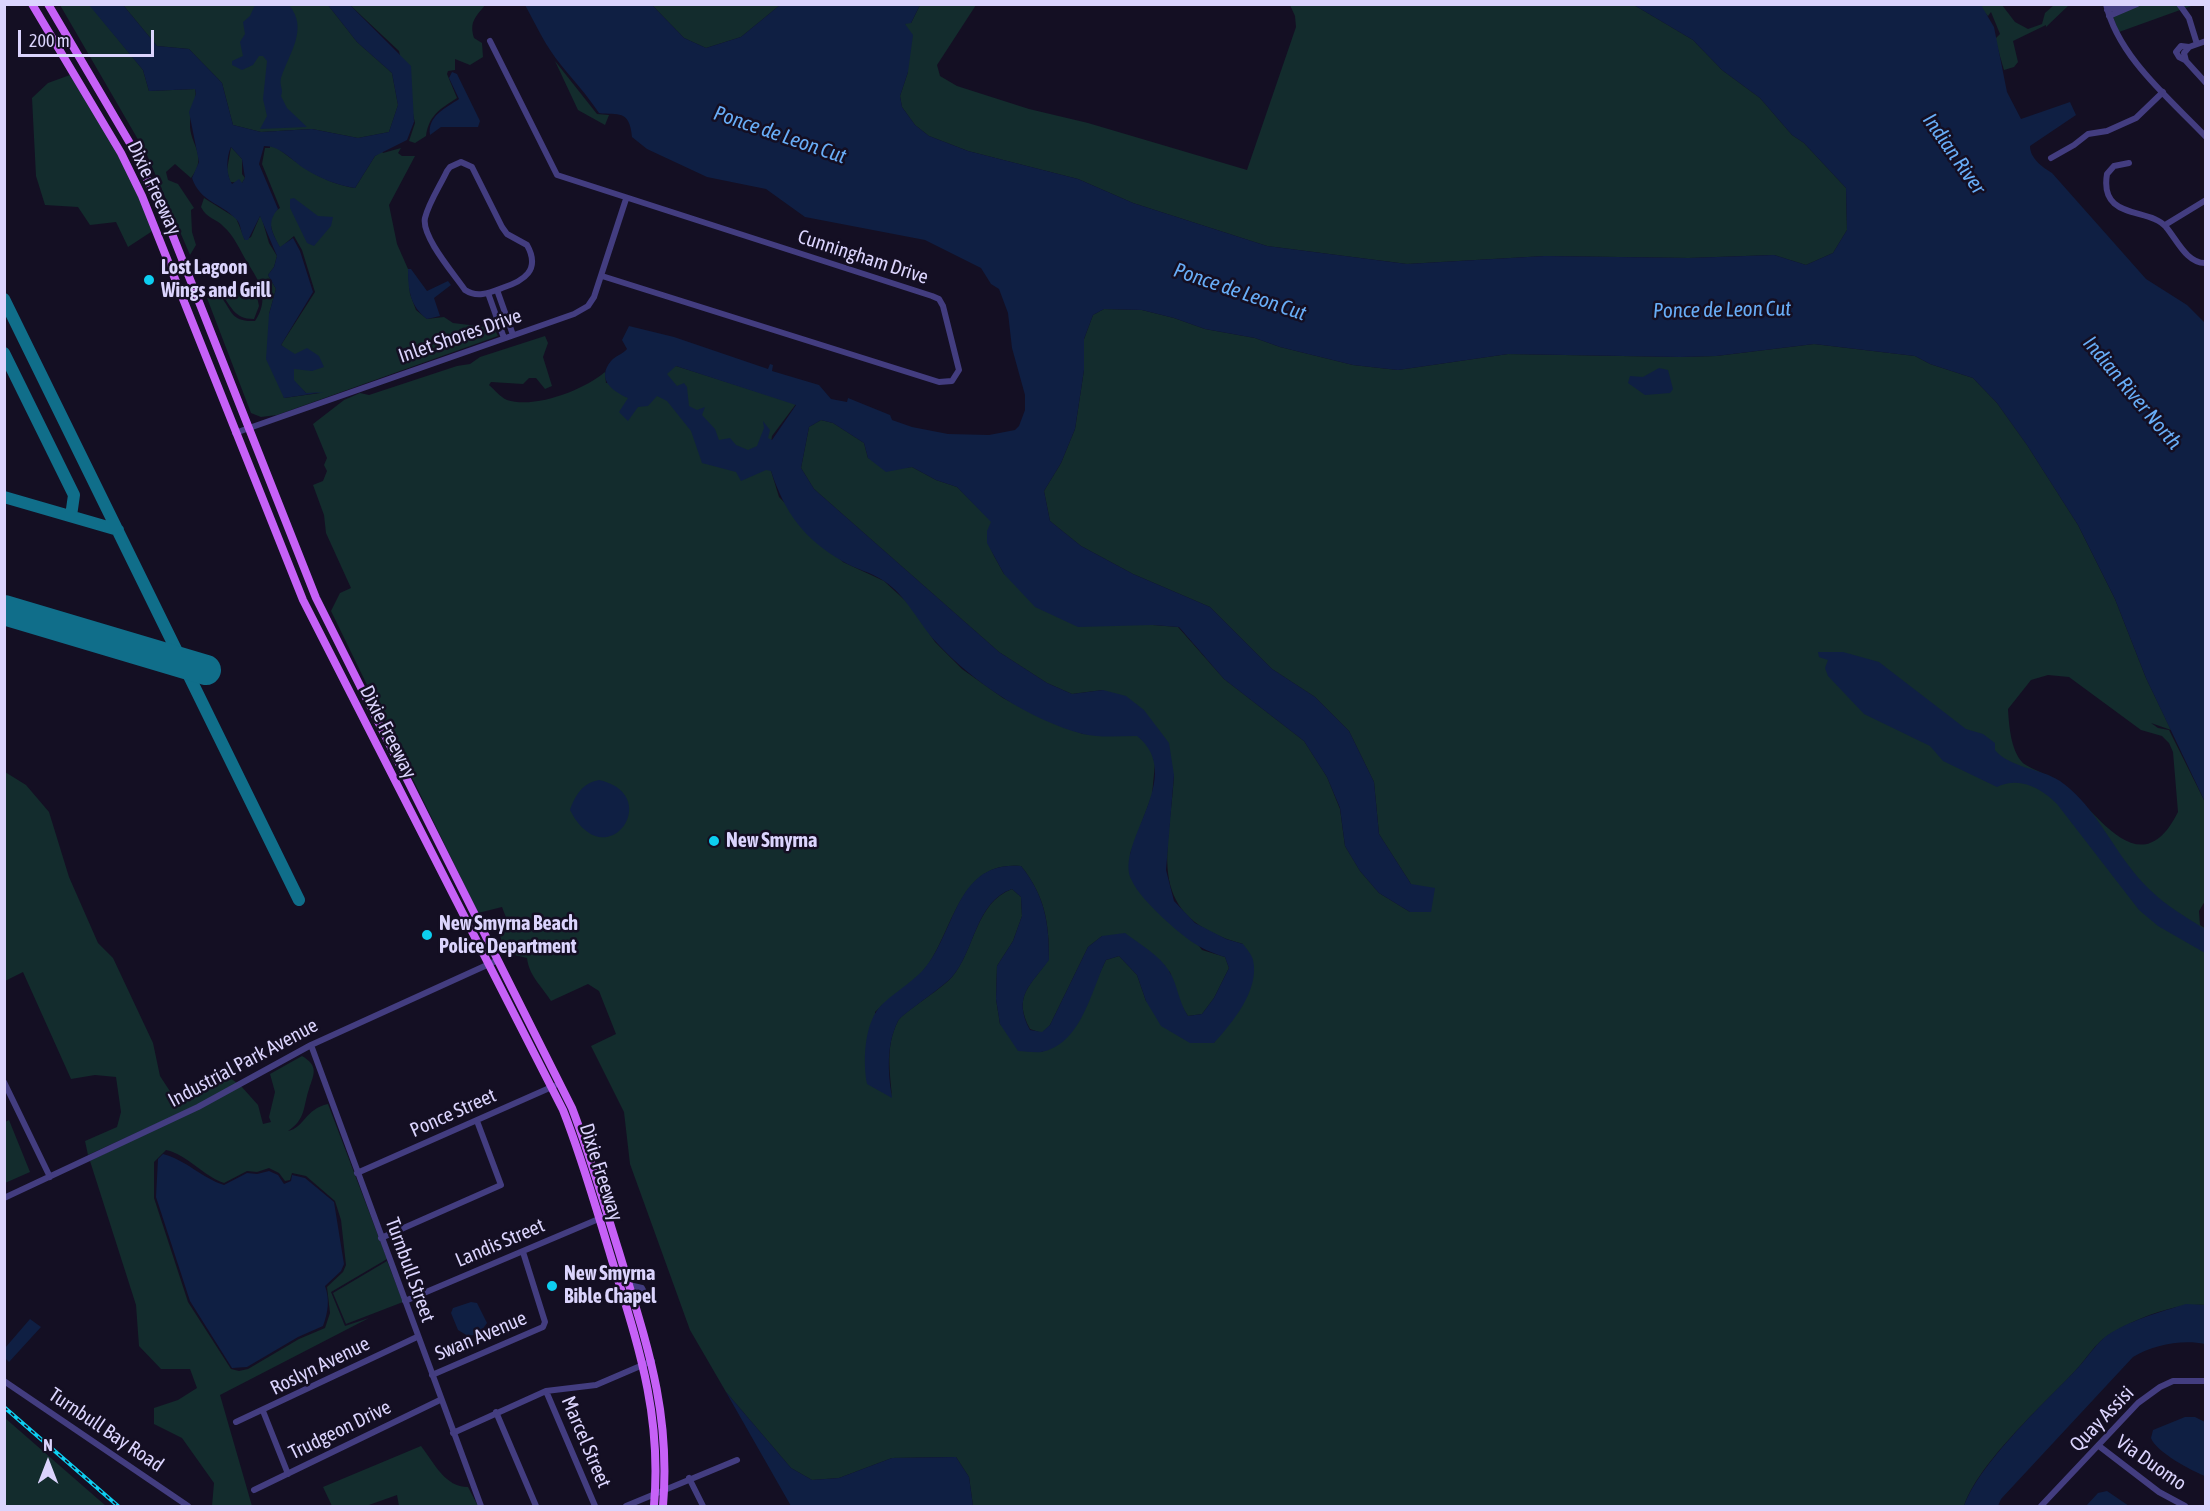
<!DOCTYPE html>
<style>
body{margin:0}
#map{position:relative;width:2210px;height:1511px;overflow:hidden;background:#140f23;font-family:"Asap Condensed",sans-serif}
canvas{display:block}
.frame{position:absolute;inset:0;border:6px solid #dbd4fd;pointer-events:none}
.north{position:absolute;left:18px;top:1433px;width:60px;height:60px;-webkit-text-stroke:4px #140f23;paint-order:stroke;rotate:0deg;font-size:16px;font-weight:700;line-height:24px;text-align:center;color:#dbd4fd}
.north::after{content:'';display:block;margin:auto;width:21px;height:27px;background:#dbd4fd;clip-path:polygon(50% 0,100% 100%,50% 72%,0 100%)}
.scale{position:absolute;left:18px;top:30px;width:136px;height:27px;box-sizing:border-box;border:3px solid #dbd4fd;border-top:0;padding-left:8px;font-size:18px;line-height:21px;white-space:nowrap;color:#dbd4fd;-webkit-text-stroke:4px #140f23;paint-order:stroke}
</style>
<div id="map">
<canvas width="2210" height="1511"></canvas>
<div class="frame"></div>
<div class="north">N</div>
<div class="scale">200 m</div>
</div>
<script>
const g = document.querySelector('canvas').getContext('2d');
g.lineJoin = 'round';
function fill(path, color) { g.fillStyle = color; g.fill(path, 'evenodd'); }
function trace(path, color, width, dash) { g.strokeStyle = color; g.lineWidth = width; g.lineCap = dash ? 'butt' : 'round'; g.setLineDash(dash || []); g.stroke(path); }
function label(font, color, halo, rows, align = 'center') {
  g.font = font + ' "Asap Condensed",sans-serif'; g.lineWidth = 5; g.setLineDash([]); g.textBaseline = 'middle'; g.strokeStyle = halo; g.fillStyle = color; for (const [text, x, y, turn = 0] of rows) {
    g.save(); g.translate(x, y); g.rotate((+turn || 0) * Math.PI / 180); g.textAlign = isNaN(turn) ? turn : align; if (halo) g.strokeText(text, 0, 0); g.fillText(text, 0, 0); g.restore();
  }
}
fill(new Path2D(`
 M60,5H90L143,70L149,91L195,89C198,100 190,111 190,123C189,145 209,155 191,178L175,164L166,172L168,180L178,184L194,208L191,210L192,232L196,245L190,255L147,155Z
 M123,5H328L357,42L392,73L398,105L389,132L358,138L312,129L261,132L233,125L222,83L189,49L157,46Z
 M350,5H485C476,17 469,21 474,38L482,43L483,57L470,65L455,59V70L448,71L447,74L457,98C440,109 429,115 426,136L415,143L409,141L415,123L399,51Z
 M652,5H780L741,37L706,48L684,38Z
 M920,5H976L937,65L940,76L957,86L1029,109L1088,123L1247,170L1296,27L1295,16L1290,5H1634L1693,40L1722,70L1760,98L1792,135L1804,143L1846,188L1847,230L1833,253L1806,265L1774,255L1689,258L1545,256L1407,264L1267,246L1133,203L1078,179L968,151L929,136L915,125L902,107L900,96L908,72L905,23H911Z
 M1977,5H2002L2015,22L2028,29L2042,24L2045,13L2054,5H2069L2046,27V25L2013,41L2018,62L2014,67L2004,70L1995,39L2000,34L1991,12L1988,16Z
 M2121,5H2194L2119,32L2110,9Z
 M555,61L597,114L609,115L605,125L578,110Z
 M70,75L119,154L154,230L128,247L116,222L90,225L78,207L45,205L36,176L32,98L48,83Z
 M270,146L276,147C301,166 323,183 355,188L375,156L382,151L383,153L401,148L398,153L402,156H415L389,205L397,244L408,269L410,294L416,310L427,319L444,317L453,323L494,328L498,336L277,415L261,417L251,413L207,298L218,293C233,310 229,322 255,321C270,299 260,282 247,262C240,250 234,236 224,227C216,218 207,219 201,207L204,198L236,218L245,240L251,237L260,216L262,219L269,243L277,256L274,267L268,275L276,289L269,314L284,398L320,393H306L294,381L293,369L303,368L313,371L281,345L315,292L302,250L294,236L280,248C272,232 264,217 280,208L262,164L265,148H270Z
 M231,147L242,159V174L245,178L242,183L230,182L227,170Z
 M255,287L259,306L254,319C233,319 232,306 219,291L211,292C222,284 241,290 255,287Z
 M1104,309L1142,310L1174,318L1205,329L1255,338L1280,347L1353,365L1398,370L1508,354L1680,357L1716,356L1814,344L1915,356L1930,364L1973,378L1997,403L2027,445L2078,525L2115,599L2146,678L2171,730L2151,723L2158,728L2169,730L2205,802V901L2199,911L2200,925L2206,929L2205,1305C2173,1303 2135,1319 2107,1336C2095,1344 2086,1359 2076,1370C2043,1405 1979,1462 1964,1506H973L969,1477L956,1457L892,1458L839,1478L812,1480L791,1468L726,1392L690,1330L630,1164L624,1112L591,1046L616,1034L599,991L588,984L551,1001C541,985 529,976 527,958L507,953L502,944L499,930L507,920L502,907L478,913L331,611L340,593L351,588L326,533L324,515L313,485L323,481L327,471L324,465L327,458L313,424L344,400L360,393L369,395L457,366L470,364L480,357L545,336L548,343L543,357L552,386L545,389L536,378H529L523,384L491,382L489,385C495,390 500,397 507,400C535,409 584,390 605,372L606,383L676,366L796,404L772,436L768,461L779,497L843,562L884,581L910,605L935,642L962,669L1003,698L1046,720L1083,734L1138,736L1150,747L1155,764L1152,795L1130,854L1202,950L1225,957L1229,968L1214,998L1202,1014L1188,1016L1179,1002L1170,972L1102,936L1088,947L1050,1025L1042,1033L1030,1029C1012,995 1031,986 1049,959C1049,922 1045,896 1021,866C960,860 954,928 927,966C912,985 892,995 875,1012L892,1097C890,1071 885,1046 898,1021C902,1013 942,989 952,977C975,950 975,903 1012,889L1021,897L1022,916L1013,941L997,966L996,999L1000,1024L1042,1052L1095,983L1106,960L1119,956L1137,975L1146,1001L1214,1043L1243,944C1143,916 1169,856 1174,775L1103,690L1072,694L1047,683L999,652L814,489L801,468L809,427L821,420L833,423L864,443L868,458L903,468L912,467L936,480L957,487L992,522C982,542 995,556 1004,574L1153,625L1178,627L1224,679L1304,741L1327,777L1340,809L1345,846L1360,871L1379,893L1410,912L1411,884L1379,834L1374,782L1349,731L1315,697L1272,669L1210,607L1133,574L1081,546L1050,521L1044,491L1061,463L1075,429L1084,370V339L1093,315ZM2048,675L2069,677L2141,730L2162,736L2169,743L2173,752L2178,812C2140,888 2097,811 2063,784C2053,776 2027,768 2022,762C2011,750 2009,726 2008,709L2031,680Z
 M5,772L26,785L49,812L69,877L98,943L113,958L153,1043L160,1076L177,1102L230,1078L237,1083L197,1105L88,1155L85,1141L117,1127L121,1112L116,1077L95,1075L71,1079L23,972L5,981Z
 M302,1056C319,1066 314,1074 309,1089C303,1107 306,1119 288,1131C304,1128 305,1109 328,1104L387,1259L331,1292L345,1326L369,1318L220,1395L252,1506H212L214,1483L182,1438L154,1424V1408L178,1400L197,1388L190,1369H161L139,1346L136,1305L90,1161L241,1086L258,1105L263,1124L271,1122L269,1117L275,1092L270,1074ZM166,1150C188,1155 203,1176 224,1183L247,1171L257,1172L269,1168L279,1173L285,1181L290,1180L292,1173L306,1176L335,1201L341,1220L346,1265L343,1272L327,1287L330,1313L325,1328L299,1339L248,1369L239,1371L231,1369L188,1302L154,1198V1162Z
 M9,1120L30,1172L5,1183V1122Z
 M387,1261L403,1302L346,1324L333,1293Z
 M4,1418H5L106,1506H5Z
 M421,1446C435,1464 445,1487 468,1487L478,1506H399L397,1495L366,1506H332L323,1487Z`), '#132c2d');
fill(new Path2D(`
 M89,5H123L157,46L189,49L222,83L233,125L261,132L312,129L358,138L389,132L398,105L392,73L357,42L328,5H350L411,66L414,122L407,140L375,156L355,188C337,185 321,179 305,169C291,160 281,146 264,146L259,164L278,209C266,223 272,232 280,247L293,238L300,251L313,292L281,345L295,354L307,348L319,356L324,367L312,371L294,369V380L306,393L324,392L284,398L266,359L269,314L276,289L268,275L274,267L277,256L260,216L248,240H245C240,233 242,225 236,219C221,203 200,202 192,178L199,162L189,112L196,94L195,89L149,91L143,70ZM231,147L242,159L245,178L242,183L239,179L232,184C226,175 226,157 231,147Z
 M255,5H289C309,29 289,53 281,78C279,86 284,89 281,96L287,108L307,127L260,129L267,116L263,99L267,61L263,56H259L253,65L242,70L232,65V61L243,56L240,42L245,34L243,22L250,16Z
 M525,5H652L684,38L706,48L741,37L780,5H920L911,23L905,24L913,35L908,72L900,96L902,107L915,125L929,136L968,151L1078,179L1133,203L1267,246L1407,264L1545,256L1689,258L1774,255L1806,265L1833,253L1847,230L1846,188L1804,143L1792,135L1760,98L1722,70L1693,40L1634,5H1981L1994,27L2007,92L2021,119L2070,102L2076,115L2030,146C2030,158 2042,167 2052,173L2146,279L2187,305L2205,323V802L2146,678L2115,599L2078,525L2027,445L1997,403L1973,378L1930,364L1915,356L1814,344L1716,356L1680,357L1508,354L1398,370L1353,365L1280,347L1255,338L1205,329L1174,318L1142,310L1104,309L1093,315L1084,339V370L1075,429L1061,463L1044,491L1050,521L1081,546L1133,574L1210,607L1272,669L1315,697L1349,731L1374,782L1379,834L1411,884L1435,888L1431,912H1410L1379,893L1360,871L1345,846L1340,808L1327,777L1304,741L1224,679L1179,627L1153,625L1078,627L1035,607L1004,574L987,543V531L991,522L957,487L936,480L912,467L886,472L868,458L864,443L833,423L821,420L809,427L801,468L814,489L999,652L1047,683L1072,694L1103,690L1126,696L1144,710L1169,743L1174,775L1166,870L1174,901L1195,923L1226,939L1243,944C1246,948 1252,955 1253,960C1260,990 1232,1023 1214,1043H1190L1161,1026L1146,1001L1137,975L1119,956L1106,960C1091,991 1081,1045 1041,1052C1034,1053 1025,1051 1018,1051L1000,1024L996,999L997,966L1013,941L1022,916L1021,897L1012,889C975,902 975,951 952,977C942,988 902,1014 898,1021C886,1045 888,1072 892,1098L867,1084C863,1063 864,1031 876,1012C886,997 910,985 924,969C956,931 956,860 1021,866C1045,896 1049,922 1049,960C1031,985 1012,996 1030,1030L1042,1032L1050,1025L1088,947L1102,936L1125,933C1140,944 1160,956 1169,971C1178,985 1178,1001 1188,1016L1202,1014L1214,998L1229,968L1225,957C1198,949 1184,937 1163,918C1152,907 1137,893 1131,879C1115,842 1187,776 1137,736C1119,736 1101,738 1083,734C1032,721 972,682 937,643C918,623 907,596 884,581C871,572 855,569 842,561C804,539 785,513 771,471L766,470L741,481L736,472L702,463L691,431L667,401L657,396L648,406L638,407L628,421L619,412L628,398C612,391 596,379 611,361C615,356 623,354 627,349L622,340L629,326L674,337L768,369L770,364L773,365L772,371L819,385L831,399L847,402L848,398L890,415L892,420L912,427L948,434L989,435L1015,430L1019,426L1025,410V395L1012,348L1008,313L999,289L991,284L981,268L925,240L805,217L766,189L707,177L647,149L632,137C629,108 618,116 599,113C587,95 574,81 561,65C546,47 536,25 525,5ZM676,366L796,405L772,440L768,438L770,430L763,421L764,428L757,446L748,450L736,445L730,438L719,440L715,429L702,415L705,407L697,410L689,406L687,387L684,383L677,386L667,374Z
 M452,72L457,74L480,121L478,127H441L430,135C427,116 446,108 459,99L449,78Z
 M294,198L318,216L333,217L331,226L314,246L307,243L290,208V199Z
 M408,269H411L427,291L448,281L451,285L434,298L440,316L427,319C410,306 408,290 408,269Z
 M1659,368L1668,370L1673,389L1670,393L1645,395L1628,383L1630,376L1643,377Z
 M1818,652H1843L1879,662L1966,729L1983,734L1995,743V750C2010,768 2040,768 2060,781C2091,803 2107,837 2129,866C2151,896 2174,910 2205,929V953L2158,926L2139,910L2057,804C2041,788 2020,776 1997,787L1943,761L1930,746L1864,714L1828,676L1825,668L1828,660L1819,657Z
 M599,780C666,795 606,880 570,810C575,795 583,783 599,780Z
 M163,1154C186,1160 202,1178 224,1185L247,1173L257,1174L269,1171L278,1175L284,1184L291,1181L292,1175L305,1178L334,1202L344,1264L341,1271L325,1286C330,1299 328,1313 323,1326L298,1337L247,1367L232,1368L190,1301L156,1197L158,1159Z
 M471,1302L477,1303L487,1323L479,1334L468,1336L458,1330L451,1313L453,1308Z
 M2186,1304L2205,1305V1344C2182,1339 2153,1345 2133,1357L2001,1499L1998,1506H1964C1979,1464 2042,1405 2074,1372C2085,1361 2094,1346 2105,1337C2127,1321 2160,1312 2186,1304Z
 M30,1319L41,1327L9,1362L5,1358V1348Z
 M726,1392L791,1468L812,1480L839,1478L892,1458L956,1457L969,1477L973,1506H791Z
 M2185,1417H2195L2205,1422V1476C2192,1471 2156,1452 2151,1438L2153,1430Z
 M2107,1491L2129,1506H2086L2098,1493Z`), '#0f1f43');
trace(new Path2D(`
 M4,299L299,900
 M4,353L74,495L71,516
 M4,497L118,530`), '#106e8a', 12);
trace(new Path2D(`
 M4,610L206,670`), '#106e8a', 30);
trace(new Path2D(`
 M2106,4C2118,57 2170,99 2206,137
 M2179,4L2189,18L2197,44
 M2107,10L2124,4
 M2109,16L2137,4
 M490,41L557,175L932,296L939,299L943,306L959,370L952,381L939,382L602,276
 M2206,41L2189,47L2184,53L2186,61L2206,83
 M2185,60L2179,57L2176,52L2181,46L2189,47
 M2051,158L2074,145L2088,134L2107,131L2136,118L2163,92
 M461,162L472,167L502,227L507,234L527,245C541,270 524,281 502,288C489,293 477,298 465,290C454,274 421,236 425,218C429,202 440,186 447,171L450,167Z
 M2129,163L2114,166L2107,174C2099,221 2150,207 2166,227C2177,240 2187,264 2206,263
 M2165,225L2206,200
 M497,290L513,335
 M488,293L504,338
 M235,433L574,314L588,306L594,297L626,199
 M311,1045L481,1506
 M4,1082L50,1177
 M357,1173L554,1086
 M4,1198L198,1107L311,1045L498,960
 M381,1238L501,1185L477,1121
 M629,1285L642,1288L646,1296
 M405,1301L608,1215
 M432,1375L543,1327L545,1322L523,1252
 M4,1381L188,1506
 M546,1391L595,1506
 M263,1411L288,1474
 M496,1412L536,1506
 M236,1422L417,1337
 M453,1433L546,1391L596,1385L652,1361
 M2099,1446L2159,1492L2185,1506
 M689,1478L703,1506
 M254,1490L440,1400
 M626,1506L737,1460
 M2041,1506L2138,1403L2160,1387L2173,1381H2206`), '#433d80', 6);
trace(new Path2D(`
 M32,4L121,153L142,196L303,600L563,1110C582,1158 596,1208 611,1257C638,1345 662,1413 654,1506
 M48,4L131,145L167,221L316,598L572,1108C590,1155 604,1204 619,1252C646,1342 671,1410 663,1506`), '#c661f7', 8);
const rail = new Path2D(`
 M4,1407L118,1506`);
trace(rail, '#0dcef0', 4);
trace(rail, '#140f23', 1.5, [4.5]);
for (const [x, y, r, color] of [
 [149,280,6,"#0dcef0"],
 [714,841,6,"#0dcef0"],
 [427,935,6,"#0dcef0"],
 [552,1286,6,"#0dcef0"]
]) { const dot = new Path2D(); dot.arc(x, y, r, 0, 2 * Math.PI); g.fillStyle = color; g.fill(dot); trace(dot, '#140f23', 2); }
label('20px', '#dbd4fd', '#140f23', [
 ["Dixie Freeway",154,188,65],
 ["Cunningham Drive",863,257,18],
 ["Inlet Shores Drive",460,336,-19],
 ["Dixie Freeway",388,732,63],
 ["Industrial Park Avenue",243,1063,-28],
 ["Ponce Street",453,1113,-24],
 ["Dixie Freeway",601,1172,72],
 ["Landis Street",500,1243,-23],
 ["Turnbull Street",410,1270,70],
 ["Swan Avenue",481,1336,-23],
 ["Roslyn Avenue",320,1366,-26],
 ["Quay Assisi",2102,1419,-46],
 ["Turnbull Bay Road",106,1430,34],
 ["Trudgeon Drive",340,1430,-26],
 ["Marcel Street",586,1442,67],
 ["Via Duomo",2151,1463,35]
]);
label('bold 20px', '#dbd4fd', '#140f23', [
 ["Lost Lagoon",161,268],
 ["Wings and Grill",161,291],
 ["New Smyrna",726,841],
 ["New Smyrna Beach",439,924],
 ["Police Department",439,947],
 ["New Smyrna",564,1274],
 ["Bible Chapel",564,1297]
], 'left');
label('italic 21px', '#68adf7', '#140f23', [
 ["Ponce de Leon Cut",780,135,19],
 ["Indian River",1954,154,55],
 ["Ponce de Leon Cut",1240,292,19],
 ["Ponce de Leon Cut",1722,310,-1],
 ["Indian River North",2132,393,50]
]);
</script>
